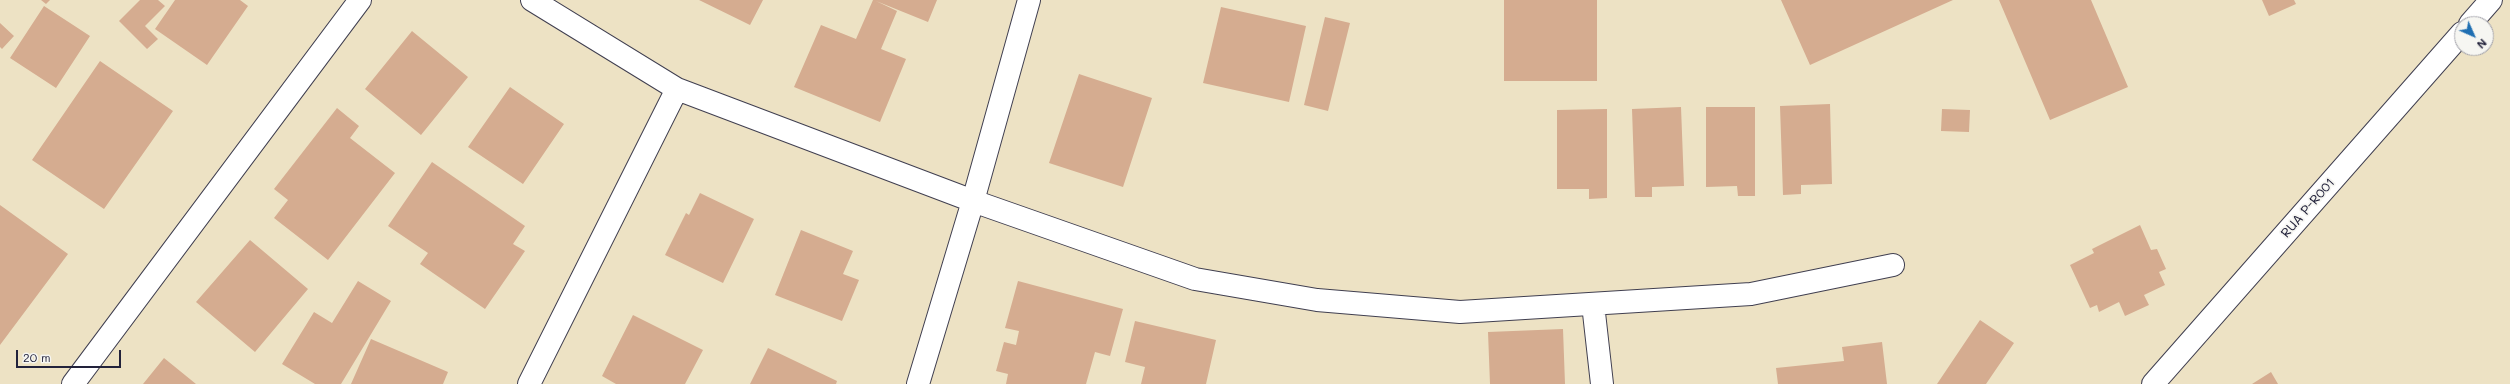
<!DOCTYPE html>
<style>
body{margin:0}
#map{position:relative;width:2510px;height:384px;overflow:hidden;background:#ede2c4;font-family:Mali,sans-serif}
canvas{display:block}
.north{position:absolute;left:2454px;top:16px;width:40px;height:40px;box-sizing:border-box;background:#f6f6f2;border:1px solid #a1a1a9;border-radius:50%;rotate:135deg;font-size:11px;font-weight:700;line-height:16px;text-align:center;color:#22223b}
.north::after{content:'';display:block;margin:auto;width:14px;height:18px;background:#1f6fb2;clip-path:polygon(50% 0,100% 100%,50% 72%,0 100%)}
.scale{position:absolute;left:16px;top:350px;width:105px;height:18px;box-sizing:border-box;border:2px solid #22223b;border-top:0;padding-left:5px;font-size:12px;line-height:14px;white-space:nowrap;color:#22223b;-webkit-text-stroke:3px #f6f6f2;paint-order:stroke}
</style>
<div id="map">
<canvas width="2510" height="384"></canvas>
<div class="north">N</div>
<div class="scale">20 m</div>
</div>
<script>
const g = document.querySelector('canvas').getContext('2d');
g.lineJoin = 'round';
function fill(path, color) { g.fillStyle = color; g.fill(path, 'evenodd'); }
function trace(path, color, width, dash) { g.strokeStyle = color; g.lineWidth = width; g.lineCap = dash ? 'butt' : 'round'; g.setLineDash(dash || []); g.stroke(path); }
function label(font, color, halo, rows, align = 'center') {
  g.font = font + ' Mali,sans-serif'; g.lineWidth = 3.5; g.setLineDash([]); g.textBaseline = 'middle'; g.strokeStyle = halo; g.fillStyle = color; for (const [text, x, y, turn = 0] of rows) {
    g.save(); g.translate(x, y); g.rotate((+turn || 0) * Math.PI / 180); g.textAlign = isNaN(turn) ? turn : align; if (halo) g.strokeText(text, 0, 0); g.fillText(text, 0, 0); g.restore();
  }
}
fill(new Path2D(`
 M41,0H50L46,4Z
 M140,0H158L165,6L145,26L158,39L147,49L119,21Z
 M175,0H240L248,6L207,65L155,29Z
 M699,0H763L750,25Z
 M873,0H937L928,22L876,1L897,11L881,49L906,59L880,122L794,87L821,25L856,39Z
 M1504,0H1597V81H1504Z
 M1781,0H1953L1810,65Z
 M1999,0H2091L2128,87L2050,120Z
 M2262,0H2294L2296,4L2269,16Z
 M44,6L90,36L56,88L10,58Z
 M1221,7L1306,26L1289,102L1203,83Z
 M1325,17L1350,23L1328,111L1304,105Z
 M0,23L14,36L2,49L0,47Z
 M412,31L468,77L421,135L365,89Z
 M100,61L173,111L104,209L32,160Z
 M1079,74L1152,98L1123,187L1049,163Z
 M510,87L564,124L523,184L468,147Z
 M1830,104L1832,184L1801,185V194L1783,195L1780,106Z
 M1681,107L1684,186L1652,187V197H1635L1632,109Z
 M1706,107H1755V196H1738L1737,186L1706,187Z
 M337,108L359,126L350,138L395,173L328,260L274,218L288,200L274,189Z
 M1607,109V198L1589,199V189H1557V110Z
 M1942,109L1970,110L1969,132L1941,131Z
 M432,162L525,226L513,244L525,251L485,309L420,264L428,253L388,226Z
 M700,193L754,219L723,283L665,255L686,213L689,215Z
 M0,205L68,254L0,345Z
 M2140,225L2151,250L2157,249L2166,269L2159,272L2165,285L2144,295L2149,305L2125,316L2119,302L2099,312L2097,305L2090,308L2070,265L2094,253L2092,249Z
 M801,230L853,251L843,274L859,280L842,321L775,295Z
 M250,240L308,289L255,352L196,302Z
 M358,281L391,301L341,384H315L282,364L314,312L332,323Z
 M1018,281L1123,309L1110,356L1095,352L1086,384H1006L1008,374L996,371L1004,342L1016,345L1019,331L1005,328Z
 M633,315L703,350L685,384H616L602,376Z
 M1980,320L2014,343L1986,384H1937Z
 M1135,321L1216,340L1206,384H1141L1145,367L1125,362Z
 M1563,329L1565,384H1490L1488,332Z
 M371,339L448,372L443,384H351Z
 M1882,342L1887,384H1778L1776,368L1844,361L1842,347Z
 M768,348L837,381L836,384H750Z
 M164,358L196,384H143Z
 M2271,372L2278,384H2252Z`), '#d5ac90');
const street = new Path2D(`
 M532,0L677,89L973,201L1195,279L1317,300L1460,312L1751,294L1893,265
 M2470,24L2491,0
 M1593,304L1602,384
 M73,384L360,0
 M529,384L677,89
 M918,384L973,201L1029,0
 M2153,384L2462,33`);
trace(street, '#403f50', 24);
trace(street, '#fff', 22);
label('13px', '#22223b', '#f6f6f2', [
 ["RUA P-R001",2308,208,-49]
]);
</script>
